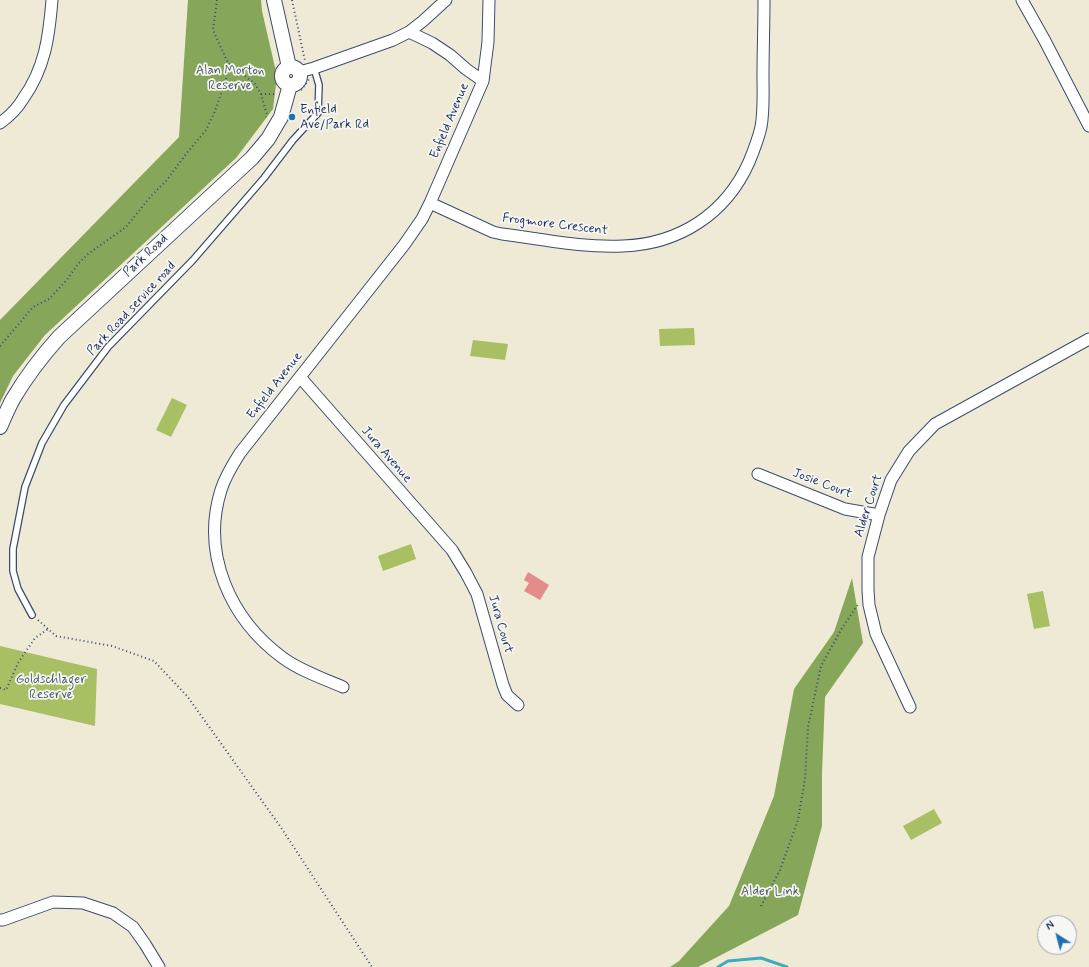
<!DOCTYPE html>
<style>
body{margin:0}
#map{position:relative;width:1089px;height:967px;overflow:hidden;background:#efead5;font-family:Mynerve,sans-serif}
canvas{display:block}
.north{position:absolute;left:1037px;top:915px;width:40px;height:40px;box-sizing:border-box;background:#f6f6f2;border:1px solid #9ea6b7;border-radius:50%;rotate:324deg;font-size:11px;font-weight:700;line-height:16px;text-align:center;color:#1b2f5e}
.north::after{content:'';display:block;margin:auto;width:14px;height:18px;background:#1f6fb2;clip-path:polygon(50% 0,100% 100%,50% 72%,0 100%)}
</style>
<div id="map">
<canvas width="1089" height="967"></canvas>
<div class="north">N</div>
</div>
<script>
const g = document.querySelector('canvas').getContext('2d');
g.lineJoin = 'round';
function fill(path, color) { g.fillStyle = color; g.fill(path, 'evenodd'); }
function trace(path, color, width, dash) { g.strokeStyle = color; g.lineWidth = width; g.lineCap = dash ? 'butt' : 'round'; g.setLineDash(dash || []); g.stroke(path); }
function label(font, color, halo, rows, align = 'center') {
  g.font = font + ' Mynerve,sans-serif'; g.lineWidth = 3.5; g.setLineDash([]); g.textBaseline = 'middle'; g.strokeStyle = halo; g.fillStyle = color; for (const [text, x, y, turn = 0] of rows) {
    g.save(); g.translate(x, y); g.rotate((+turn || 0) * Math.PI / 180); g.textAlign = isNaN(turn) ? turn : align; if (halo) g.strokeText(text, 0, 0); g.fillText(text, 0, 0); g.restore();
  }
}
fill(new Path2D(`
 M694,328L695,345L660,346L659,329Z
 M473,340L508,344L505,360L470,356Z
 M172,398L187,405L171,437L156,430Z
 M411,544L416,559L383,571L378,556Z
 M1043,591L1050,626L1034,629L1027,594Z
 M0,646L97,669L95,726L0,704Z
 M934,809L942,823L911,840L903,826Z`), '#a8bf64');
fill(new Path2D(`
 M188,0H261L262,11L277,76L273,109L236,158L45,335L13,376L0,403V320L179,137Z
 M852,578L863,643L825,697L822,773V826L798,915L698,967H670L679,961L729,906L774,796L794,689L834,632Z`), '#86a65a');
trace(new Path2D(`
 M718,967L728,961L761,958L787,967`), '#40aabf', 3);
fill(new Path2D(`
 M528,572L549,585L540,600L524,591L529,583L524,580Z`), '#e48b8b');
const service = new Path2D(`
 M32,615L18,589L13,571V549L25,487L42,443L64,405L108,347L193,260L264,178L293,140L318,113L319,85L314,68`);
const minor = new Path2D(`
 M1022,0L1045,41L1089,126
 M409,32L432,43L450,55L466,69L483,81
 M299,72L314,68L393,40L409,32L423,21L446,0
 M0,123C10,116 17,109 23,99C45,68 49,37 52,0
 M430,203L493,232L502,234C542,239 582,248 623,246C679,244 726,214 749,162C754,150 758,140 761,127C764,111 763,93 763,76C763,51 764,25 764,0
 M300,377L452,550L466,573L477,594L503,685L507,695L518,705
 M758,474L845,509L879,515
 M343,687C322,678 301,671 283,658C230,619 201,554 221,490C225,477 233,464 240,453L404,245L422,219L430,203L470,111L483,81L488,42L489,0
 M910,707L876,634L869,605L868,590V557L879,515L891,480L909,451L935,424L1089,339
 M0,920H3L53,902L83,903L113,913L133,927L145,944L159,967`);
const tertiary = new Path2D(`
 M274,0L289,67
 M282 76a9 9 0 1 1 18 0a9 9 0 1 1-18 0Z
 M0,427C4,418 8,408 13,399C26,377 42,356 59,337L252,158L268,139L281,117L290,85`);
trace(service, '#3b4b70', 8);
trace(minor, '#3b4b70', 13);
trace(tertiary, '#3b4b70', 16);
trace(new Path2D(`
 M217,0L213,30L228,63L255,84L261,94L267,115L266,117
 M292,0L305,61
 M301,90L302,89L309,79
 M261,94H277
 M0,346L33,307L49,299L66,281L78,264L88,254L126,227L151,196L167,180L186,154L206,130L215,111L226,80L228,63
 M38,620L56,636L112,646L154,661L187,696L280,826L372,967
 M0,688L6,690L18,663L35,638L48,629
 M761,906L780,870L798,820L805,779L808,727L821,666L842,628L859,603`), '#3b4b70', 2, [1, 3]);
trace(service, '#fff', 5.5);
trace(minor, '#fff', 11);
trace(tertiary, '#fff', 14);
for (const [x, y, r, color] of [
 [292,117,4,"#1f6fb2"]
]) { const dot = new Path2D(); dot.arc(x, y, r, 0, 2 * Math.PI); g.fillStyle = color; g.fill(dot); trace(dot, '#f6f6f2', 1.5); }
label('13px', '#455a60', '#f6f6f2', [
 ["Alan Morton",230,71],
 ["Reserve",230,86],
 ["Goldschlager",51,680],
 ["Reserve",51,695],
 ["Alder Link",770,892]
]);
label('13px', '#1b2f5e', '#f6f6f2', [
 ["Enfield",300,110],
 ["Ave/Park Rd",300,125]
], 'left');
label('13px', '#1b2f5e', '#f6f6f2', [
 ["Enfield Avenue",450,121,-67],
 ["Frogmore Crescent",555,225,7],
 ["Park Road",146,256,-43],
 ["Park Road service road",132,309,-47],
 ["Enfield Avenue",275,386,-52],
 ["Jura Avenue",386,455,49],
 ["Josie Court",822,484,21],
 ["Alder Court",869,506,-72],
 ["Jura Court",500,624,74]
]);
</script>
